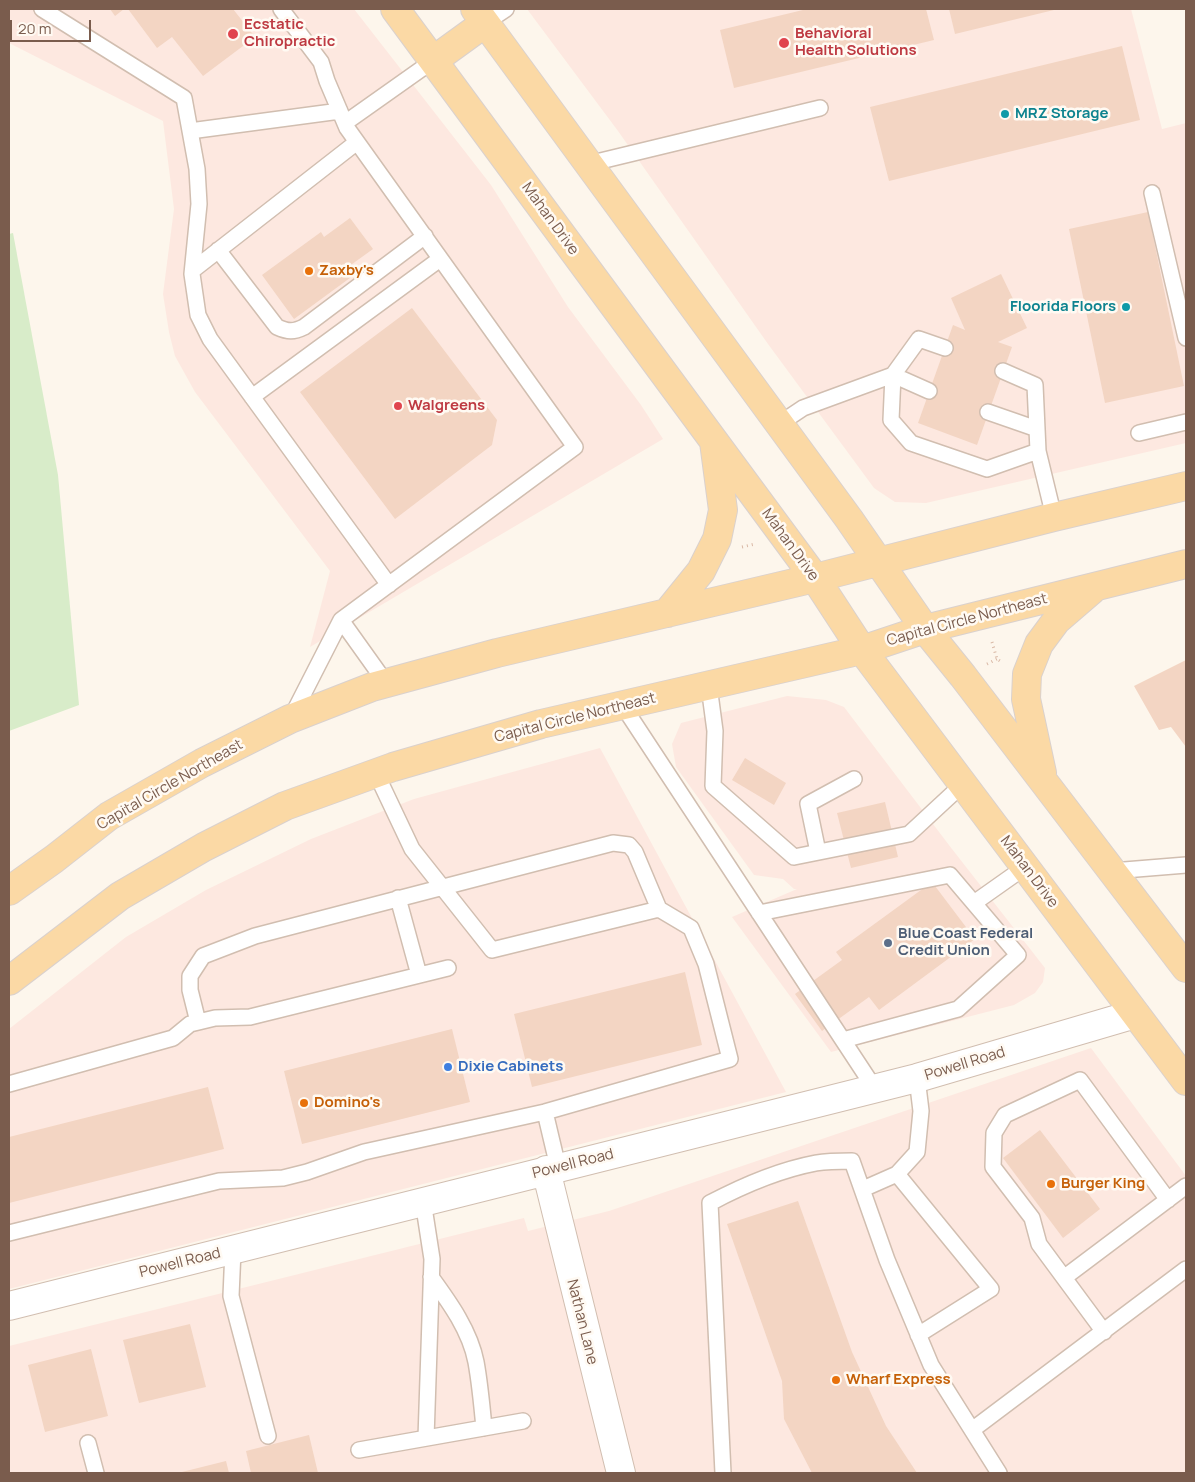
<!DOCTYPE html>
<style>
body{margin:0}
#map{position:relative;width:1195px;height:1482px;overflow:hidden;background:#fdf6ec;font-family:Manrope,sans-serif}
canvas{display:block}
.frame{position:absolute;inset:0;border:10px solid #7a5c4d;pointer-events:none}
.scale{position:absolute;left:10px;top:20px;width:81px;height:22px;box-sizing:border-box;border:2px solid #7a5c4d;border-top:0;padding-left:6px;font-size:15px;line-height:18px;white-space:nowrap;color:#7a5c4d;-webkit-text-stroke:4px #fffaf3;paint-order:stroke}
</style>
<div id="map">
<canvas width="1195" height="1482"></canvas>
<div class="frame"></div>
<div class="scale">20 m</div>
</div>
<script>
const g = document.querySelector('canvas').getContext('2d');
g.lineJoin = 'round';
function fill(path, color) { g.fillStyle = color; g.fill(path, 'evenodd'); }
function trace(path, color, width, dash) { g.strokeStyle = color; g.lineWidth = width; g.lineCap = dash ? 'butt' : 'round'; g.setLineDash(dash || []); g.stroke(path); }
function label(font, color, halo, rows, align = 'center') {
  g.font = font + ' Manrope,sans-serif'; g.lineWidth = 5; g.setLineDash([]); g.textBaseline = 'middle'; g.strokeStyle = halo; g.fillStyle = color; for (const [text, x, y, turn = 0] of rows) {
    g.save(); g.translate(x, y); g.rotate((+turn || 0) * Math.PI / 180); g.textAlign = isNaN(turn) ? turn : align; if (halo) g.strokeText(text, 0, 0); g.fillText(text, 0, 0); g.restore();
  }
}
fill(new Path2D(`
 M9,9H354L491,185L568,307L641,405L663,439L310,647L330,571L195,392L175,356L169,332L163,294L174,209L163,121L9,43Z
 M527,9H1131L1162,129L1186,123V443L926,503L895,502L874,488L768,344L618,131Z
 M787,696L826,700L844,707L952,849L1045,968L1043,982L1035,993L1014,1005L831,1052L732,917L797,889H794L783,879L754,875L676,767L672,744L681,723Z
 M600,748L786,1092L9,1289V1029L126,937L206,890L311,839L414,799Z
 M1091,1048L1186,1176V1473H9V1346L524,1218L528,1231L609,1211Z`), '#fde8e0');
fill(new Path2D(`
 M13,233L58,475L79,705L9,731V234Z`), '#d8ecc9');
fill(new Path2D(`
 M110,9H124L115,16Z
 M128,9H233L255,37L203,76L172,37L157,48Z
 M807,9H926L934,40L734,88L720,30Z
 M949,9H1058L955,34Z
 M1122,46L1140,120L889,181L870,107Z
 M1148,212L1184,386L1105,403L1069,229Z
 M350,218L373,249L348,267L354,275L294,319L262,275L321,232L324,237Z
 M1001,274L1027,328L998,342L1012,347L977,445L918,423L953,325L965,330L951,298Z
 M412,308L497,420L492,445L395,519L300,392Z
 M1186,660V747L1171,727L1159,730L1134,686Z
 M745,758L786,783L774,805L732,780Z
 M885,802L898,857L851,868L837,813Z
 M932,882L975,939L879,1010L869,997L822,1031L795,994L842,960L836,952Z
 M685,972L702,1045L532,1087L514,1014Z
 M452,1029L470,1102L302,1144L284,1071Z
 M208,1087L224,1149L9,1203V1137Z
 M1040,1130L1100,1209L1063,1238L1003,1158Z
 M798,1201L852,1352L886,1426L917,1473H812L784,1419L782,1381L727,1224Z
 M190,1324L206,1387L139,1403L123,1340Z
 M91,1349L108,1416L45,1432L28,1365Z
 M309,1435L318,1473H251L246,1451Z
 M226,1461L229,1473H178Z`), '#f3d5c3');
const service = new Path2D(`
 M42,9L184,98L197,169L199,204L192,274L198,315L210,339L389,585
 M281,9L321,62L327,81L347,128L575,447L341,620L291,718
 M485,23L506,9
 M345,123L434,60
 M190,131L340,111
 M588,164L820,108
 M1152,193L1186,338
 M218,250L277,327C288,332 294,332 304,327L425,236
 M193,270L357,142
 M1003,371L1035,385L1038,451L1054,517
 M929,391L893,375L919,339L945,348
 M252,397L440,259
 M988,412L1037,429
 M779,424L803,408L893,375L891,420L911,443L987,469L1038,451
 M1139,433L1186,422
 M341,620L386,683
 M709,686L715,731L713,786L794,857L909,834L963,784
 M623,706L875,1089
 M376,773L412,849L492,950L659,909
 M818,852L808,804L854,779
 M1112,871L1186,865
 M398,898L419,975
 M974,903L1025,867
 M759,913L950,875L1018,955L958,1009L843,1040
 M9,1084L173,1038L190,1024L215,1018L250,1017L448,968
 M545,1112L558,1167
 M897,1174L991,1289L918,1335
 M863,1189L897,1174L917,1152L921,1111L917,1078
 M423,1201L432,1259L426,1438
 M9,1233L219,1181L283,1178L307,1172L364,1152L545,1112L730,1059L706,964L691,928L659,909L635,852L629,845L613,843L255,936L203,956L190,976V990L198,1022
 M233,1250L231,1296L268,1436
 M431,1277C450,1303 470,1331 476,1362C480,1384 482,1406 484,1428
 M1065,1277L1186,1186
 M1104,1332L1039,1244L1032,1218L993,1167L994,1133L1005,1115L1080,1080L1168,1200
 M972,1430L1186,1269
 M88,1443L96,1473
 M359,1450L523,1421
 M723,1473L710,1203C744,1185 779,1170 816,1163C828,1161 840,1161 852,1161L887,1260L931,1365L999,1473`);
const minor = new Path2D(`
 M546,1170L621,1473
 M9,1306L917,1078L1135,1014`);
const primary = new Path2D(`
 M395,9L815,578L862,650L1186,1081
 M475,9L849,519L925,629L963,676L1186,968
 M434,60L485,23
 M667,613L701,571L717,539L723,510L714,442
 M1042,773L1026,699L1027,674L1039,644L1056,621L1092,590
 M9,891L54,859L109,816L202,763L290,719L372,687L497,653L815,578L1054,517L1186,486
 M9,981L120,896L204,847L285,806L393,767L541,724L862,650L925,629L1186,564`);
trace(service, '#d1beb0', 18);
trace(minor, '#d1beb0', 30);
trace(primary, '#dad1cd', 30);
trace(new Path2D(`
 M742,547L755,544
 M992,642L997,659L1003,663
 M987,664L997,659`), '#d9b8a5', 3, [1, 4]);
trace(service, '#fff', 15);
trace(minor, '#fff', 28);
trace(primary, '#fbd9a5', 28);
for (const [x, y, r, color] of [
 [233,34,6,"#e0444e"],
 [784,43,6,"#e0444e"],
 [1005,114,5,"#0f9aa8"],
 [309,271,5,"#e8710a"],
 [1126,307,5,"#0f9aa8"],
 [398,406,5,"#e0444e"],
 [888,943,5,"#5c6f8a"],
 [448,1067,5,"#3f7fe0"],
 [304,1103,5,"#e8710a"],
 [1051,1184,5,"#e8710a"],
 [836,1380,5,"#e8710a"]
]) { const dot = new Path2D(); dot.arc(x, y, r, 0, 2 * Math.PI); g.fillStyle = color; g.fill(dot); trace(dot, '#fffaf3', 2); }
label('bold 15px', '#be3a42', '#fffaf3', [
 ["Ecstatic",244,25],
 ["Chiropractic",244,42],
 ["Behavioral",795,34],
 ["Health Solutions",795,51],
 ["Walgreens",408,406]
], 'left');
label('bold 15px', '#0d838f', '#fffaf3', [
 ["MRZ Storage",1015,114],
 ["Floorida Floors",1116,307,"right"]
], 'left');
label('15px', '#7a5c4d', '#fffaf3', [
 ["Mahan Drive",550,219,54],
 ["Mahan Drive",790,545,54],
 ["Capital Circle Northeast",967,620,-15],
 ["Capital Circle Northeast",575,718,-14],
 ["Capital Circle Northeast",170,785,-30],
 ["Mahan Drive",1029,872,53],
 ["Powell Road",965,1064,-17],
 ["Powell Road",573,1164,-14],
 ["Powell Road",180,1263,-14],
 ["Nathan Lane",582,1322,76]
]);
label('bold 15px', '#c56008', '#fffaf3', [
 ["Zaxby's",319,271],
 ["Domino's",314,1103],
 ["Burger King",1061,1184],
 ["Wharf Express",846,1380]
], 'left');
label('bold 15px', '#4e5e75', '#fffaf3', [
 ["Blue Coast Federal",898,934],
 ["Credit Union",898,951]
], 'left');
label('bold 15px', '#366cbe', '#fffaf3', [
 ["Dixie Cabinets",458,1067]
], 'left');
</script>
